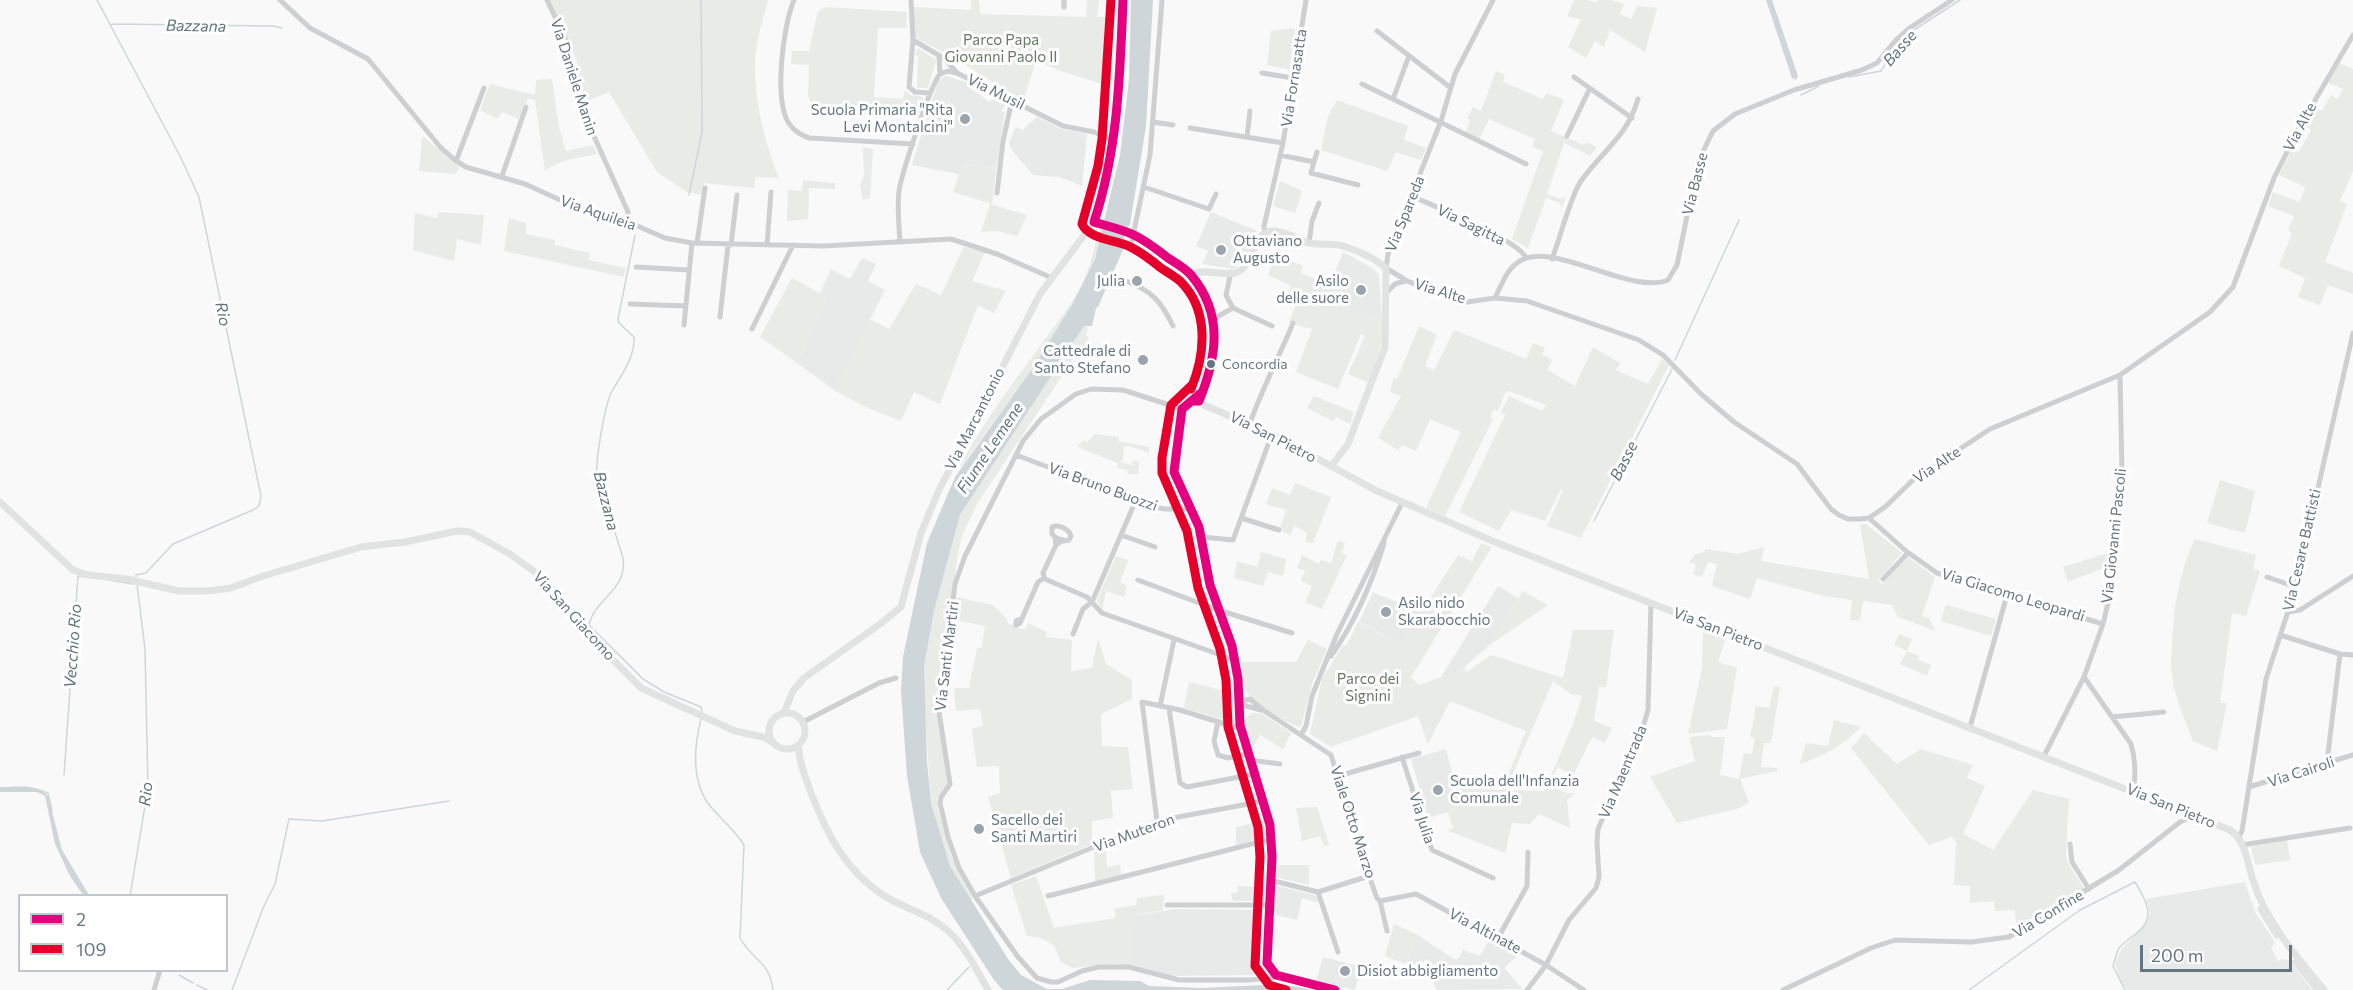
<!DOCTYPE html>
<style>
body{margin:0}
#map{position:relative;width:2353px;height:990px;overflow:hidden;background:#f9f9f9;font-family:Commissioner,sans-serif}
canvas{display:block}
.legend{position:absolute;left:18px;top:894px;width:210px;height:78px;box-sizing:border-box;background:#fff;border:2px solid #c1c8cd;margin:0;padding:8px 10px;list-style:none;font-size:18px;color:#657683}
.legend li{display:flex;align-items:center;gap:12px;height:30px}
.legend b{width:30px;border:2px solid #c1c8cd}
.scale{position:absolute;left:2140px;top:945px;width:152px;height:27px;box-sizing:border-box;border:3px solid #657683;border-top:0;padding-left:8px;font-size:18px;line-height:21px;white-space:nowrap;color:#657683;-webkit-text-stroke:4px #fff;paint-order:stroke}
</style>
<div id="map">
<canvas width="2353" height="990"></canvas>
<ul class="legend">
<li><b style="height:8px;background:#e5007d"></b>2</li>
<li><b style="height:8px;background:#e4002b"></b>109</li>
</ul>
<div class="scale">200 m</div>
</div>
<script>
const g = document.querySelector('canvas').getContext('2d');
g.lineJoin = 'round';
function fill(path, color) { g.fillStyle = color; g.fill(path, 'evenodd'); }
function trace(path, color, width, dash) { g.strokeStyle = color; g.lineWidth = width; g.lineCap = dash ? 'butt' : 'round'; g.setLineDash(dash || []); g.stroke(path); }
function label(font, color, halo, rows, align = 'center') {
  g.font = font + ' Commissioner,sans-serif'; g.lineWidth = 6; g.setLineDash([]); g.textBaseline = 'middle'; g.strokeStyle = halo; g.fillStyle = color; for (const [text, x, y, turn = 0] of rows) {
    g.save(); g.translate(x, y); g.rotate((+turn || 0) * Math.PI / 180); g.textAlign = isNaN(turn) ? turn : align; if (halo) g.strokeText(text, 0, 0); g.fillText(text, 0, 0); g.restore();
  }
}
fill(new Path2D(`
 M946,76L968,83L967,86L990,102L993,95L1008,102L1001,111L1005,112L996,169L965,164L959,174L912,165L938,81Z
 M1037,117L1061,129L1087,134L1082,186L1060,177L1033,175L1012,150L1009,143L1016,127L1022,130Z
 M1211,212L1257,231L1248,254L1234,269L1202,264L1208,251L1196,246Z
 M1343,252L1373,268L1379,275L1382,322L1324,299Z
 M862,258L876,264L868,281L885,290L834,390L797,363L827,297L820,293L831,269L850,279Z
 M1498,586L1518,598L1491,644L1461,670L1441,677Z
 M1373,592L1422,613L1401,644L1359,622Z
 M1446,749L1461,808L1428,818L1411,759Z
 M1264,821L1266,837L1236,845V827Z
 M2245,882L2255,912L2274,941L2275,943L2271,948L2278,961L2283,959L2290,961L2312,990H2127L2120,980L2115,963L2122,948L2147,923L2150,913L2146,899Z
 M1274,885L1311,894L1317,897L1319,903L1302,898L1297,920L1272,914Z
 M1238,886L1265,887L1264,901H1233L1231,894L1238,892Z
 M1175,909L1262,910L1260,950L1258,951V975L1171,976L1133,965L1103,964L1073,968L1061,962L1049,929Z
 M1418,935L1454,959H1458L1463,950L1480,956L1491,937L1520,953L1504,968L1523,989L1437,990L1433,982L1442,975L1431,962L1426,959L1418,970L1406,964Z
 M1323,957L1362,967L1355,990L1316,981Z`), '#e8e9e9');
fill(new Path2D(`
 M549,0H768C764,16 758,34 756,50C752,94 763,138 779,178L756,177L754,188L704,183L702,195L687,192L657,172L609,92L584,102L576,58Z
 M971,0H979L980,14L1086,17L1087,0H1099L1097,17L1111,18L1112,87L1064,72L1036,61L1023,101L954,58L914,37V7L971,10Z
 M1574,0H1588L1596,3L1598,0H1611L1624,4L1620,14L1631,19L1637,6L1657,8L1645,52L1610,30L1604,47L1595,41L1586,58L1568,47L1581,19L1567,17Z
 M827,7L907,12L906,28H878L874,97L903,99L905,90L910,95L923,97L918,117L813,111L808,95L809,65L791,64L792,51H809L818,11Z
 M1295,28L1289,73L1287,69L1267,65L1271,31Z
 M918,48L936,60L928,88H917L918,56L915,55Z
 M2339,63L2353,69V171L2340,201L2347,204L2325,262L2353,273V294L2328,285L2320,305L2298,297L2305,278L2279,266L2292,233L2288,230L2294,216L2268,206L2273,192L2300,202L2305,187L2279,175L2292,149L2299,152L2311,130L2304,125L2314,106L2322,111L2331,95L2337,99L2343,89L2328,83Z
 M1496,71L1505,75L1503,82L1543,99L1547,93L1564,100L1551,131L1584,145L1586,142L1597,147L1590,156L1564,143L1547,194L1561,199L1566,197L1562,207L1558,202L1546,198L1528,248L1512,239L1543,151L1532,147L1535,139L1489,119L1479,140L1466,132L1470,120L1467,118L1473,107L1481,111Z
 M552,79L559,128L566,151L593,145L597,154C576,159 563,158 545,171L535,100L528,98L521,120L502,112L497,119L480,110L490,84L535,95L536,80Z
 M1337,100L1408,126L1404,140L1426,148L1421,160L1396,152L1387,171L1321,150L1328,116Z
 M424,137L459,168L455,174L419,171L422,138Z
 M863,147L873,149L870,198L863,200L860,186L864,176Z
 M965,164L996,169L992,204L953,192L959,174Z
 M803,180L835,183V189L809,188L808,219L787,221L788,190L802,191Z
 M1280,181L1302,191L1295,213L1273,206Z
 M990,204L1027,215L1017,236L997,231L981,232Z
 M439,212L484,215L481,245L457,239L454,261L413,250L415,213L437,218Z
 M509,218L526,223V234L555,240V245L590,253L588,260L626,268L624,277L504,251Z
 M1100,227L1103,228L1095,259L1073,303L1032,369L961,467L960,466C981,426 1009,388 1036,352C1050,331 1068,311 1080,288C1090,269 1094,248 1100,227Z
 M964,247L985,252L972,281L1006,291L994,313L978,305L940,404L914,392L901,421L863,406L834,390L869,319L889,329L916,284L941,295Z
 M1276,255L1303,266L1301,273L1330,285L1324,299L1382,322L1381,344L1369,383L1348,374L1365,336L1361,334L1338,389L1296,372L1312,329L1289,323L1296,304L1284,298L1291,286L1268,275Z
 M792,278L827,297L797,363L760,337Z
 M1084,326L1088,327L1086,336L1089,337L1085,347H1081L977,504L962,536L958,553L937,710L947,783L937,798L938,809L951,855L973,899L971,900L950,866L931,803L923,683L924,667L934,611L960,515Z
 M1419,326L1437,335L1425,366L1434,370L1454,330L1526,359L1533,343L1545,348L1542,354L1552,360L1547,370L1575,386L1593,347L1620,363L1616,370L1648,384L1662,359L1669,365L1581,538L1547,526L1563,490L1561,489L1545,521L1511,510L1499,531L1459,512L1505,415L1501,412L1509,396L1542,411L1546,405L1509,391L1505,393L1498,411L1494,409L1490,418L1493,419L1445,516L1426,508L1461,432L1430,419L1416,451L1402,445L1398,450L1378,438L1401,396L1390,392L1394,378L1397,379Z
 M1314,396L1354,412L1350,424L1336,417L1333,421L1307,408Z
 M1095,434L1119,437V441L1149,447V453L1130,446L1124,447L1123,459L1120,462L1132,465L1133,460L1139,462L1138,474H1127L1128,470L1117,468L1118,463L1082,449L1078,445L1085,440L1087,442Z
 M2220,480L2255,491L2245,533L2207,523Z
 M1295,483L1331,497L1313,543L1305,542L1307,532L1294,526L1291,535L1282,532L1283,529L1280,528L1286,510L1266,504L1272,488L1290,495Z
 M1866,524L1902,553L1878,580L1882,584L1908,557L1935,577L1922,616L1930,619L1935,631L1898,617L1892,605L1863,601L1860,621L1850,620L1852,600L1824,596L1757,578L1750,599L1712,586L1717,564L1708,562L1702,577L1693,574L1696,565L1689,562L1696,554L1705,552V549L1738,554L1764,547L1761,561L1869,579L1860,525Z
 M2195,539L2256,555L2253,569L2260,571L2246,616L2232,613L2220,703H2227L2217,751L2193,741C2185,720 2175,698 2172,675C2170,666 2172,656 2172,647C2173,610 2179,572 2195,539Z
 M1338,541L1345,543L1342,553L1347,555L1322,609L1305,602L1312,586L1301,581L1305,570L1297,568L1302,555L1319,564L1321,560L1331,563Z
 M1481,543L1492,547L1411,677L1419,685L1466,668L1465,673L1491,655L1563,678L1573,630H1614L1606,687H1599L1594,721L1612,728L1605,743L1592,737L1573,776L1558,767L1551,780L1552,786C1559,790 1565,794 1574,793L1567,800L1570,828L1539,814L1530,824L1512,823L1505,853L1447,830L1453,828L1448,812L1460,808L1455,788L1502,790L1526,731L1450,701L1428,744L1418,716L1331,747L1310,734L1322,679L1343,645L1346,646L1358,622L1401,644L1458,555L1472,561ZM1553,681L1571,694L1582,696L1572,727L1544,791L1506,790Z
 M1261,552L1286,559L1283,576L1268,572L1263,586L1234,578L1237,561L1257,567Z
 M2111,552L2109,566L2068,582L2063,567Z
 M1116,556L1128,560L1120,582L1127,586L1124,597L1106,591L1102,610L1097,600Z
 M1523,591L1548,605L1491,644L1518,598Z
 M957,597L993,605L1007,619V623L1025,630L1028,623L1047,632L1046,637L1072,640L1071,671L1092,668L1098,638L1106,664L1132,680V699L1101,714L1102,746L1128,747L1133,789L1111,791L1113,818L1092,821V844L1011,878L988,797L1000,793L999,766L977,767L972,729L983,726L980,709L956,711L954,688H969L977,648H982L985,626L955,620Z
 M1946,605L1996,619L1991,636L1941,621Z
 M1703,629L1726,638L1718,662L1737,668L1727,729L1688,734L1702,668Z
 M1899,634L1912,639L1907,651L1919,656L1918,660L1931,665L1927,676L1900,664L1907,651L1894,645Z
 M1308,640L1327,649L1313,681L1301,726L1298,727C1284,720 1253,705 1246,691C1241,683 1242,672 1241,662H1296Z
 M1189,682L1233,693L1234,723L1184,708Z
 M1774,686L1780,687L1771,743H1764L1761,767L1777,768V771L1740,779L1749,803L1737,809L1677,823L1650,777L1695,761L1689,737L1710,735L1712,737H1725L1720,775L1739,779L1744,753L1752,754L1755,738L1750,737L1756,706L1769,708Z
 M1252,713H1261L1291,733L1283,749L1260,735L1251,751L1245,733L1244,720Z
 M1834,720L1861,727C1841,747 1827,754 1800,764L1806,743L1828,746Z
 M1864,733L1897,764L1921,749L1973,765L1967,778L1985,786L1963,834L1993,850L2033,790L2069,799L2066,854L2068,863L2084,889L2016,927L2015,910L1995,911L1994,901L1970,903V886L1954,885L1956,842L1952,837L1929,845L1851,748Z
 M1317,807L1329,845L1324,846L1320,836L1302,841L1296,808Z
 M2287,840L2290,860L2255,865L2251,847Z
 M1106,846L1107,867L1120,865L1121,874L1095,882L1094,852Z
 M1275,865H1309V885L1275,877Z
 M1036,876L1054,928L1116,918L1114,909L1136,905L1137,898L1164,895L1163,910L1135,915L1133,965L1103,964L1073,968L1061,962L1054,945L1038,937L1027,936L1011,885Z
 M1394,924L1418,935L1406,964L1385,956Z`), '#e8ebe6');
fill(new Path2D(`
 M1131,0H1153L1146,126L1130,224L1124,235L1125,245L1098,307L1096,308L1092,326H1084L960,515L934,611L924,667L927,762L931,803L950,866L1008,959L1021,975L1047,989H1062L1090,980L1140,981L1149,986L1203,988L1281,984L1313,990H1003L994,980L941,898L920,852L907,776L901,691L903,657L927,543L955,477L1032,369L1073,303L1095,259L1120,155L1129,80Z
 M1766,0H1772L1798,76L1796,80L1792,78Z
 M0,787C16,787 37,783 48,796L62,850L89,895H83L70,876L55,844L45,796L37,792H0Z`), '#ced6d9');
trace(new Path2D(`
 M97,0L180,156L199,197L261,496L259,506L253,510L173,544L146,573L136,575V578
 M110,24L273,26L282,28
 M1849,77L1881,71L1895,49L1914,30L1960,0
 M1801,95L1819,86
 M689,195L702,132L701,0
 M635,235L618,319L619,323L634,337C635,358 621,375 611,393C605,406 595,461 597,475L623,558C628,590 594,599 589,625L643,679L664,692L701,707L702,711
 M1675,360L1739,220
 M1594,521L1672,369
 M108,580L133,584
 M701,719C694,746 691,782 710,806C721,819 735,830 744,845L740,938C752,960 770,961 773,990
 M64,775L78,576L85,577
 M36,789L48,793L52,811
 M130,896L148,788L145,649L137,584
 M179,975L193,983
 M197,985L207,990
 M232,990L264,906L275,884L289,819L322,821L449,801
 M947,990L969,967
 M1969,990L2080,910L2135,882C2145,899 2157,917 2138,932C2132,937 2124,942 2119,948C2116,953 2115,960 2113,966L2125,990`), '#ced6d9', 1.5);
trace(new Path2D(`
 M280,0L310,28L368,59L441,148L456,161L466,167L525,184L580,209L617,217L665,238L692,243L823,246L951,239L997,254L1052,278
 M547,0L566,40L584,114L628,212L627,220
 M794,0C783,26 773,102 790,125C795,132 802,135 809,138L913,144
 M911,0L913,40L945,59L957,73
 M1493,0L1455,74L1441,121L1388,254L1386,268L1407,281L1448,297L1467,302L1495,298L1527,301L1639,340L1663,355L1701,394L1734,422L1797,464L1831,509L1839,515L1848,519H1860L1869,518L1885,507L1913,480L1990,429L2120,375L2210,312L2233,287L2274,178L2300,126L2353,35
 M1064,7V0
 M1377,31L1451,88
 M913,40L909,87L915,92L930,93
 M939,56L940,74
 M1262,73L1293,78
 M1574,77L1632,118
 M1362,84L1526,164
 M1393,99L1409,56
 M1153,122L1173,125
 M1190,128L1283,143
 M1567,136L1589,90
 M1247,137L1250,111
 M1280,155L1314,162L1311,173L1358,185
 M456,161L484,88
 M1314,162L1317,152
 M502,176L526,107
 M1144,187L1209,209L1216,194
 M997,193L1003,141L1012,100
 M1412,196C1433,206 1519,240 1526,258
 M1265,233L1264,226L1283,143L1306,0
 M900,242C899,225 897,208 899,191C901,176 931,83 940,74L948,71L957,73L1063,126L1094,132L1114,140
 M697,243L705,188
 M1309,243L1312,221L1319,203
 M731,245L737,195
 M767,245L771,192
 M1131,245L1150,155L1162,0
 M1552,259C1560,239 1570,197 1581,181C1603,150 1627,137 1638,99
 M636,267L689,270
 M1126,281C1152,291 1161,301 1173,326
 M1387,292L1395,284L1405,281
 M1495,298C1501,286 1506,271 1517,263C1549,237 1629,296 1668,280L1677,265L1698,162L1713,131L1735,114L1794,90L1862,70L1877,63L1896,40L1911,27L1952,0
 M630,304L686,306
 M1233,308L1272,326
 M720,317L728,245
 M1213,319L1233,308L1226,295L1231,272
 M684,325L692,243
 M752,329L793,245
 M1182,409L1123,390L1091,389L1076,394L1041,419L1023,441L965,556L955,584L939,712L950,784L941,797L940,803L948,837L959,868L975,896L1018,957L1037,978L1051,982H1058L1082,971L1099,967H1129L1179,980H1249L1280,977
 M1250,423C1262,389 1279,357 1293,323
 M1016,455L1154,507L1165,509H1192
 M1241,518L1279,530
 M1869,518L1906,551L1937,573L2103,624
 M1121,535L1155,547
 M1055,537L1064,541L1069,540L1071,536C1069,529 1059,524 1052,527V534L1055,537L1056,545L1063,540
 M1202,537L1233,540L1272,434
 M1056,545L1043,573L1045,579L1087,597L1102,613L1235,660
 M2267,577L2296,587
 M1883,579L1908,553
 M1138,580L1215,609L1292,633
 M1092,602L1136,500
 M2288,612L2300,610L2353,576
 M1022,618L1016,621V625L1020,623L1038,582L1044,578
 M1073,634L1083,609L1092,602
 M2280,635L2340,654L2353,655
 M1331,656C1355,622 1372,583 1384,543
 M2084,677L2131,744C2136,760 2135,774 2134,791
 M1238,702L1250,699L1263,710L1331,755L1369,876L1377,898L1380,901L1387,931
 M1238,702L1246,706L1261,710
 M1160,706L1174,640
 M1169,708L1180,783L1187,787L1255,774
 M2112,717L2164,712
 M803,722L879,683L896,678
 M1218,722L1214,741L1218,755L1228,758L1248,754
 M1970,727L2007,595
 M1301,735L1306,726L1312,696L1337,634L1402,503
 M2044,756L2084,677L2103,624L2110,595L2122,474L2120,375
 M1402,757L1432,850L1493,878
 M1250,760L1280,764
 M2327,762L2340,654
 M1338,776L1419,753
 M2249,787L2353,755
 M1157,821L1142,702L1180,710L1241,729
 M2239,837L2242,831L2266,679L2295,590L2353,333
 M2070,844L2072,862L2089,889
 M2242,845L2350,828
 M1270,880L1318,892L1369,876
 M1318,892L1338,952
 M975,896L1157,821L1264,801
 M1048,896L1271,839
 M1380,901L1416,894L1546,965L1584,990
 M1167,905H1269
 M1498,938L1527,886L1528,852
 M154,990L160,970
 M1527,990L1546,965L1569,920L1596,888L1599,877L1597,842L1598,829L1643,727L1648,710L1651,603
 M1783,990L1871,948L1895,940L1971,942L2009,937L2119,870L2180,822L2190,817L2191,814`), '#cecfd0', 5);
trace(new Path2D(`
 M1094,222L1134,235L1190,274L1197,284L1211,311L1215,337L1212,365L1200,395
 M1190,274C1207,268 1222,276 1235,273C1254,267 1252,239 1265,233C1278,226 1297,240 1309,243C1321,246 1334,242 1346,247C1359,251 1376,259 1386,268L1385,347L1348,444L1332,465
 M1201,393L1182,409L1174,460V472L1199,527L1210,585L1232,646L1238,679L1240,725L1270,825L1272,857L1267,963L1276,975L1335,990
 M1189,402H1197L1272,434L1377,491L1495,542L2230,830C2246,841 2247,862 2253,880C2265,921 2297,957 2324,990
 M0,502L73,570L88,575L127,579L179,591H207L231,588L263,576L361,547L405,542L457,531L470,532L510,554L543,578L587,634L641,688L735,731L763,737L772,742
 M769 731a18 18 0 1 1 36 0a18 18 0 1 1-36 0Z
 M784,713L793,691L804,678L880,624L901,607L921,533L939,490L1040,294L1094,222L1105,187L1114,140L1123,0
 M798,745C799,762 805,776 811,793C827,834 845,870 883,895C904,909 928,913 947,930C965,946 977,970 988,990
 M2261,909L2277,935
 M2296,962L2318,990`), '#e1e2e2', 7);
trace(new Path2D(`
 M1123,0C1120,76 1118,149 1094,222C1107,226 1121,229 1134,235C1146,241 1158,250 1168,258C1176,263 1185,268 1191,275C1224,314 1217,357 1199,401H1193
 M1201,393L1182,409L1174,472L1199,527L1210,585L1232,646L1238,679L1240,725L1270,825L1272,857L1267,963L1276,975L1335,990`), '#e5007d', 9);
trace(new Path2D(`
 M1111,0L1102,139L1098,166L1082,224C1088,238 1113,240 1126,245C1139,250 1151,260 1161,268C1167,272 1174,276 1180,281C1210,310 1205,355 1191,389
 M1193,384L1171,405L1162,458V473L1187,531L1198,588L1220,649L1226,680L1228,727L1258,827L1260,857L1255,966L1269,985L1286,990`), '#e4002b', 9);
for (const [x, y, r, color] of [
 [965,119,6,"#99a4ac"],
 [1221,250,6,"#99a4ac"],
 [1137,281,6,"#99a4ac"],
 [1361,290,6,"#99a4ac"],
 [1143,360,6,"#99a4ac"],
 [1211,364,5,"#657683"],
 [1386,612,6,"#99a4ac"],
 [1438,790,6,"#99a4ac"],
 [979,829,6,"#99a4ac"],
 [1345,971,6,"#99a4ac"]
]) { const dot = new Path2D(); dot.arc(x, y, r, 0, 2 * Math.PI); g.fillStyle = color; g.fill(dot); trace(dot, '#fff', 2); }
label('14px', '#657683', '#fff', [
 ["Concordia",1222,364]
], 'left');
label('15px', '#687a64', '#fff', [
 ["Parco Papa",1001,40],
 ["Giovanni Paolo II",1001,57],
 ["Parco dei",1368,679],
 ["Signini",1368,696]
]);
label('15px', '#657683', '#fff', [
 ["Via Daniele Manin",574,77,72],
 ["Via Fornasatta",1294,78,-81],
 ["Via Musil",996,92,26],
 ["Via Alte",2300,127,-62],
 ["Via Basse",1695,184,-76],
 ["Via Aquileia",598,213,19],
 ["Via Spareda",1405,214,-68],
 ["Via Sagitta",1471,225,26],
 ["Via Alte",1440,291,17],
 ["Via Marcantonio",975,419,-63],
 ["Via San Pietro",1273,437,27],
 ["Via Alte",1937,465,-34],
 ["Via Bruno Buozzi",1103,487,20],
 ["Via Giovanni Pascoli",2114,536,-84],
 ["Via Cesare Battisti",2302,550,-77],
 ["Via Giacomo Leopardi",2013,595,17],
 ["Via San Giacomo",574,616,48],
 ["Via San Pietro",1718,629,21],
 ["Via Santi Martiri",947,656,-83],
 ["Via Maentrada",1623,772,-67],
 ["Via Cairoli",2301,772,-18],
 ["Via San Pietro",2171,806,22],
 ["Via Julia",1422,818,72],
 ["Viale Otto Marzo",1353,822,72],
 ["Via Muteron",1134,833,-20],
 ["Via Confine",2048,914,-31],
 ["Via Altinate",1485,931,28]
]);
label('15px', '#657683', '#fff', [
 ["Scuola Primaria \"Rita",953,110,"right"],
 ["Levi Montalcini\"",953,127,"right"],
 ["Ottaviano",1233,241],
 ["Augusto",1233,258],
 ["Julia",1125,281,"right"],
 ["Asilo",1349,281,"right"],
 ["delle suore",1349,298,"right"],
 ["Cattedrale di",1131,351,"right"],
 ["Santo Stefano",1131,368,"right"],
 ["Asilo nido",1398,603],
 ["Skarabocchio",1398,620],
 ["Scuola dell'Infanzia",1450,781],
 ["Comunale",1450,798],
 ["Sacello dei",991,820],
 ["Santi Martiri",991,837],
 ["Disiot abbigliamento",1357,971]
], 'left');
label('italic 16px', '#60757c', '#fff', [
 ["Bazzana",196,26,1],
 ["Basse",1900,48,-49],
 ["Rio",223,314,78],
 ["Fiume Lemene",990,448,-56],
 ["Basse",1624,461,-63],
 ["Bazzana",606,501,76],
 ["Vecchio Rio",73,646,-86],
 ["Rio",146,794,-84]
]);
</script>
